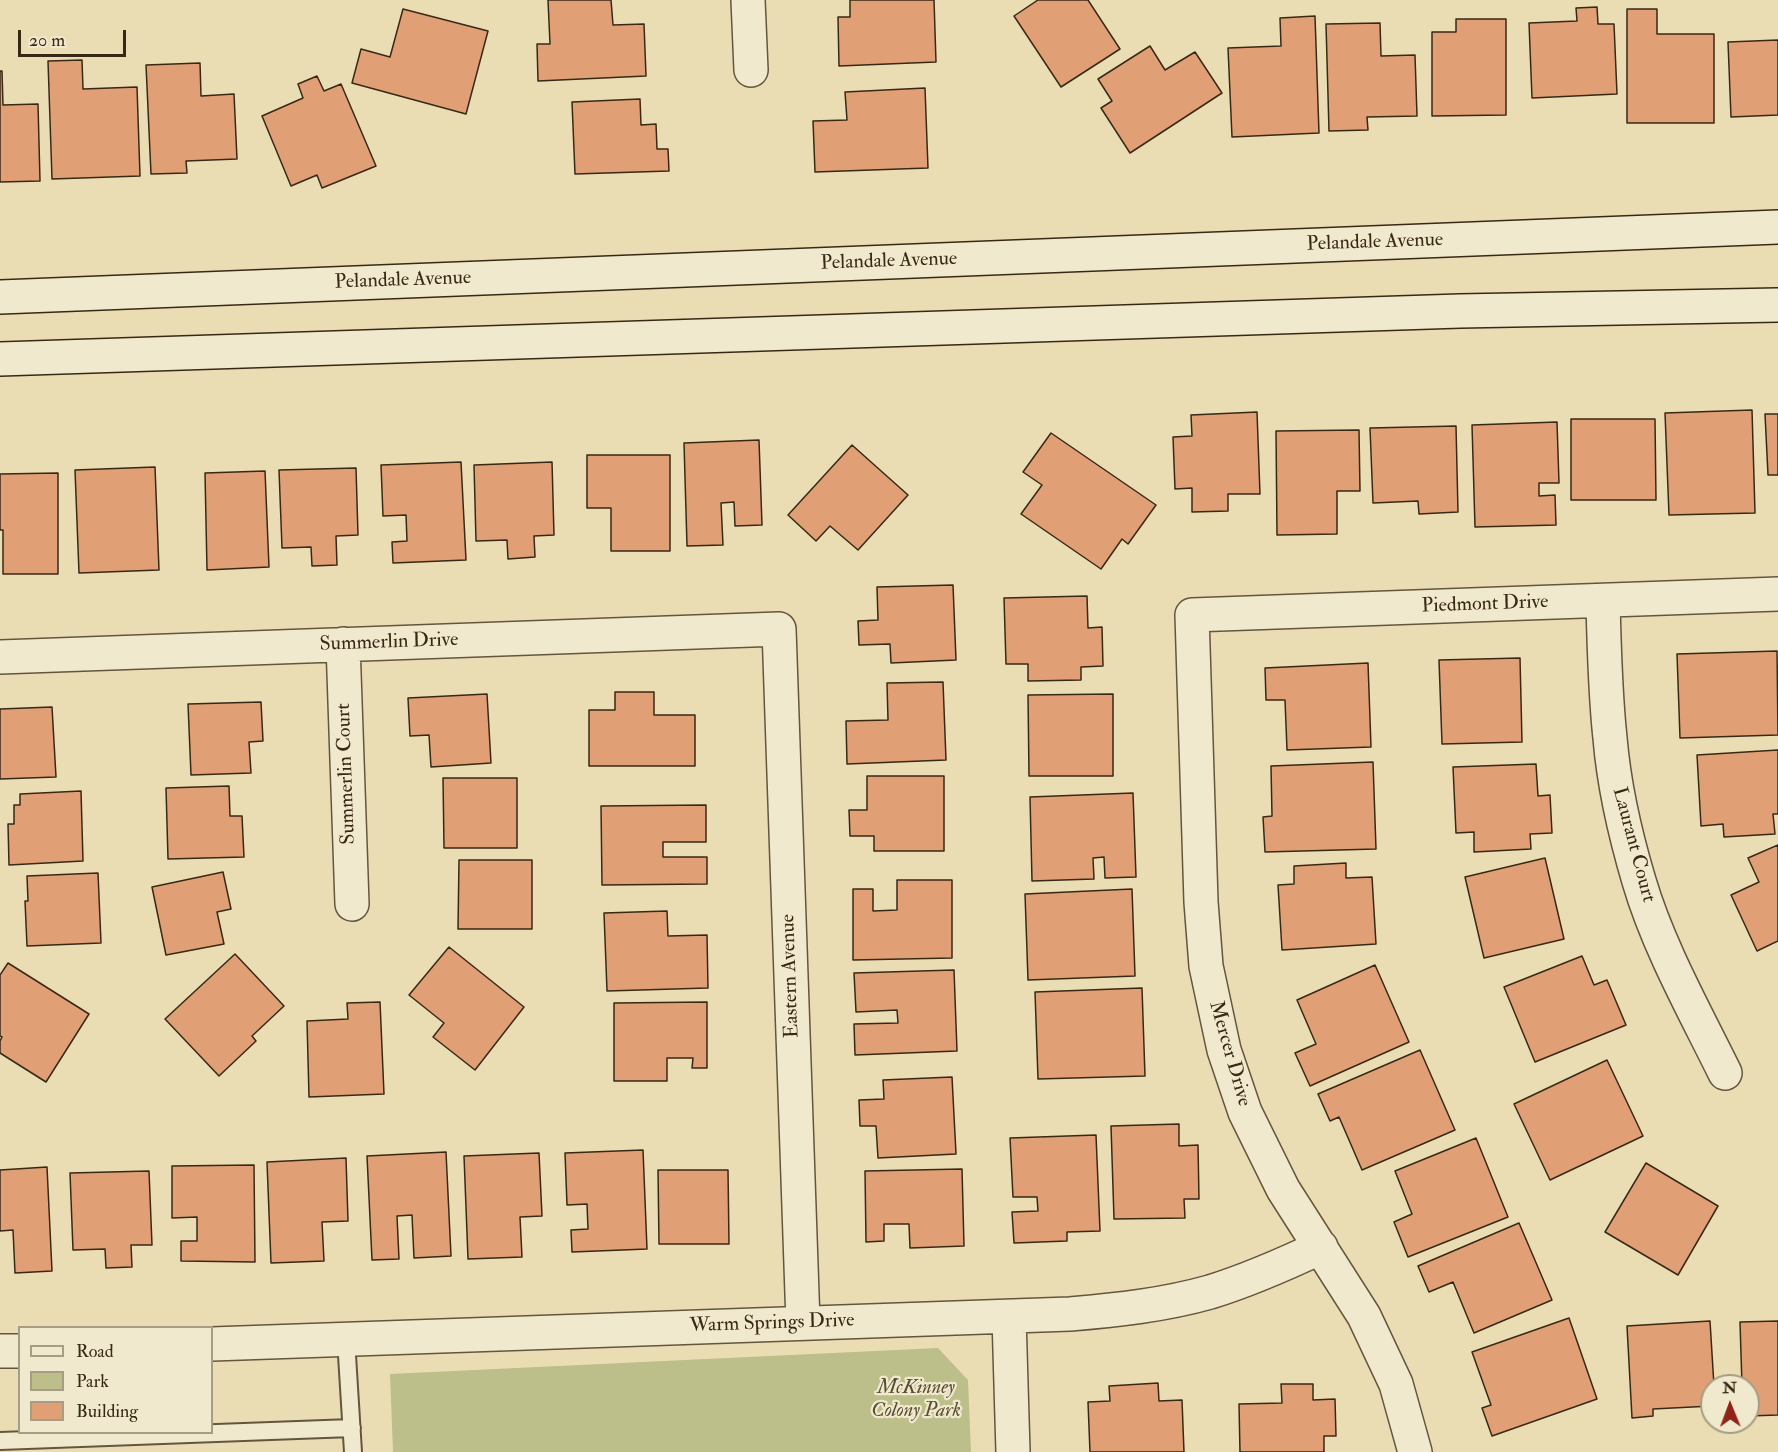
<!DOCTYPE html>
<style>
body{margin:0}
#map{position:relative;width:1778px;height:1452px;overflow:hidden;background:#eaddb3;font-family:"IM FELL Double Pica",serif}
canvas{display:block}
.legend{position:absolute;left:18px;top:1326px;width:195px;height:108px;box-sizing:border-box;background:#f1e9ce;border:2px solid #a79c84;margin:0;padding:8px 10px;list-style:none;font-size:18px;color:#382916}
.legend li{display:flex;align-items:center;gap:12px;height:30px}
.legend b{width:30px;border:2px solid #a79c84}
.north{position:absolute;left:1700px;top:1374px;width:60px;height:60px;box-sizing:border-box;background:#f1e9ce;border:2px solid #a79c84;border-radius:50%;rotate:359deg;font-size:16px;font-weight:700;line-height:24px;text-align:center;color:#382916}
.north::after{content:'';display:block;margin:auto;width:21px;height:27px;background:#8f2418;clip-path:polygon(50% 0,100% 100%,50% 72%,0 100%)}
.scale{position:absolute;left:18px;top:30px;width:108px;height:27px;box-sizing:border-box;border:3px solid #382916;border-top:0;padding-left:8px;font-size:18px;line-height:21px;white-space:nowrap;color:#382916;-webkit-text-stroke:4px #f1e9ce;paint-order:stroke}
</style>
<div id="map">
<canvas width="1778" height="1452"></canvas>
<ul class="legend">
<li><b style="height:8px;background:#f1e9ce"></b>Road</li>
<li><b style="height:16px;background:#bcbf89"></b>Park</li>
<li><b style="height:16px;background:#e19f75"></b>Building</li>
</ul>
<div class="north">N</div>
<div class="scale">20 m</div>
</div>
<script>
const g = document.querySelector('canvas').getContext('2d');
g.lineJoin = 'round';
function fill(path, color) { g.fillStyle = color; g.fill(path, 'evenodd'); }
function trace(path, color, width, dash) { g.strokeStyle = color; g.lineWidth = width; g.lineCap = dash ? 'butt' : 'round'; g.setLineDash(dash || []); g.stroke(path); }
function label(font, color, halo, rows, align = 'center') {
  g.font = font + ' "IM FELL Double Pica",serif'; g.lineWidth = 4.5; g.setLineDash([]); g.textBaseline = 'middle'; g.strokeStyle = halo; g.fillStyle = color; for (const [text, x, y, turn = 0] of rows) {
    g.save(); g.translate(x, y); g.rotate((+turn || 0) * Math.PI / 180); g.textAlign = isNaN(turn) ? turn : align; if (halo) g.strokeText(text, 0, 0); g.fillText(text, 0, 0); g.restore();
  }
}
fill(new Path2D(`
 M938,1348L968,1380L971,1452H393L390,1374Z`), '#bcbf89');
const building = new Path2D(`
 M548,0H611L613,25L644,24L646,76L538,81L537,44H550Z
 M850,0H934L936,62L839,66L838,17H850Z
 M1038,0H1088L1120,49L1061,87L1014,16Z
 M1597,7L1598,24H1614L1617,94L1532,98L1529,23L1577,21L1576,8Z
 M403,9L488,31L466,114L352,83L361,49L390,57Z
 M1627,9H1657V34H1714V123H1627Z
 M1315,16L1319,133L1232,137L1228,48L1281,46L1280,18Z
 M1456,19H1506V115L1432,116V32H1456Z
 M1380,23L1381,56L1415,55L1417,116L1367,117L1368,130L1329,131L1326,24Z
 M1778,40V115L1731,117L1728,42Z
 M1150,46L1165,70L1195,52L1222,93L1130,153L1101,108L1112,101L1098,79Z
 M82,60L83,89L137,87L140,176L52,179L48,61Z
 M200,63L201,96L234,94L237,159L186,161L187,173L151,174L146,65Z
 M0,71H2L3,105L38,104L40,181L0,182Z
 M317,76L324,91L341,84L376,166L322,188L317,175L291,186L262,116L303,98L298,84Z
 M925,88L928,168L815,172L813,121L847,120L845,92Z
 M640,99L641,125L656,124L657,149H668L669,171L575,174L572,102Z
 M1752,410L1755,513L1669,515L1665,413Z
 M1257,412L1260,494H1228V511L1192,512V488L1175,489L1173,437L1192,436L1191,415Z
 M1765,414H1778V475H1768Z
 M1571,419H1655L1656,500H1571Z
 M1557,422L1559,483H1539V496L1555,495L1556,525L1475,527L1472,425Z
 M1456,426L1458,512L1419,514L1418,501L1373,503L1370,428Z
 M1359,430L1360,491H1337V534L1277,535L1276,431Z
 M1051,433L1156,505L1128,544L1122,539L1101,569L1021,514L1042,485L1023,472Z
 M759,440L762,525L735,526L734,502L721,503L723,545L687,546L684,443Z
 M852,445L908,495L858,550L830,526L816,541L788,515Z
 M587,455H670V551H611V508H587Z
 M461,462L466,560L393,563L392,542L407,541L406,515L383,516L381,465Z
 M552,462L554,535L534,536L535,557L508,559L507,540L476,541L474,465Z
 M155,467L159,570L79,573L75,470Z
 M356,468L358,535L336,536L337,565L312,566L311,547L282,548L279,470Z
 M265,471L269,567L207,570L205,473Z
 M58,473V574H3V530H0V474Z
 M953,585L956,660L891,663L890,644L859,645L858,621L878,620L877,587Z
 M1087,596L1088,628L1102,627L1103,666L1081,667V680L1028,681V664H1006L1004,598Z
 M1777,651L1778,735L1680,738L1677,654Z
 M1520,658L1522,742L1442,744L1439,660Z
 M1368,663L1371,747L1287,750L1285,700H1266L1265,668Z
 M943,682L946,760L847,764L846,721L888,720L887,683Z
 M615,692H654V715H695V766H589V710H615Z
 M487,694L491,763L431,767L429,735L410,736L408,698Z
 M1113,694V776H1029L1028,695Z
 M261,702L263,741L249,742L251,773L191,775L188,704Z
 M52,707L56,777L0,779V709Z
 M1778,750V814H1773L1775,834L1724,837L1723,824L1701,826L1697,755Z
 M1373,762L1376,849L1265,852L1263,817L1272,816L1271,766Z
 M1536,764L1538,796L1550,795L1552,833L1530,834L1531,849L1474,852V832L1456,833L1453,767Z
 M867,776H944V851H874V836H850L849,810H867Z
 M443,778H517V848H444Z
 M229,786L230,816H242L244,857L168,859L166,788Z
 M81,791L83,861L9,865L8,824H14V805H20V794Z
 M1133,793L1136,877L1105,878L1104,857L1093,858L1094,879L1032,881L1030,797Z
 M706,805V842H663V857H707V884L602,885L601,806Z
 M1778,845V941L1757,951L1731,895L1759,882L1748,858Z
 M1545,858L1564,939L1484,958L1465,877Z
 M459,860H532V929H458Z
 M1346,863V878L1372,877L1376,944L1282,950L1278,885L1294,884V866Z
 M223,872L231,909L217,912L224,944L166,955L152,887Z
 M98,873L101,943L27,946L25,901H28L27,876Z
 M897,880H952V958L853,960V889H873V911L897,910Z
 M1132,889L1135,976L1028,980L1025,894Z
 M667,911L668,936L707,935L708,988L607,991L604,913Z
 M449,947L524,1007L475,1070L433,1037L444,1023L409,995Z
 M235,954L284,1006L252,1036L256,1041L219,1076L165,1019Z
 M1582,956L1594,985L1607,980L1626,1025L1535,1062L1504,987Z
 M8,963L89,1014L46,1082L0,1053V1041L2,1037L0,1036V975Z
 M1375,965L1409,1042L1310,1086L1295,1053L1316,1044L1297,1000Z
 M954,970L957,1051L855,1055L854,1024L898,1023L897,1010L856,1012L854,973Z
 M1142,988L1145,1076L1038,1079L1035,992Z
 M380,1002L384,1094L309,1097L307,1021L348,1019L347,1003Z
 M707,1002V1068H692L693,1058H667V1081H614V1003Z
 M1420,1050L1455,1130L1362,1170L1339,1117L1330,1121L1318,1094Z
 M1607,1060L1643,1136L1550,1180L1514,1104Z
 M952,1077L956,1154L878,1158L876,1126H860L859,1100L884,1099L883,1080Z
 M1179,1124V1146L1198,1145L1199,1199H1184L1185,1218L1114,1219L1111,1126Z
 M1096,1135L1100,1231L1067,1232V1241L1014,1243L1012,1212L1038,1211L1037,1197H1013L1010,1138Z
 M1476,1138L1508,1217L1408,1257L1394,1222L1412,1214L1395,1171Z
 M643,1150L647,1249L572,1252L571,1230L588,1229L587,1204L567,1205L565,1153Z
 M446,1152L451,1256L414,1258L412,1215L397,1216L399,1259L372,1260L367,1156Z
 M539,1153L542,1216L520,1217L522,1257L468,1259L464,1156Z
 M346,1158L348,1221L322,1222L324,1261L271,1263L267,1162Z
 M1646,1163L1718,1206L1678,1275L1605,1232Z
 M254,1165L255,1262L181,1261V1241H197V1217L172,1218V1166Z
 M47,1167L52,1271L15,1273L13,1230L0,1231V1170Z
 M962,1169L964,1246L910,1248L909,1224H884V1241L866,1242L865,1171Z
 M658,1170H728L729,1244H659Z
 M149,1171L152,1245H131L132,1267L106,1268L105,1249L73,1250L70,1173Z
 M1519,1223L1552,1300L1474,1333L1453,1282L1429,1292L1418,1266Z
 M1569,1318L1597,1399L1492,1436L1482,1408L1491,1405L1472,1352Z
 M1710,1321L1714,1386H1712V1406L1653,1409V1416L1632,1418L1627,1326Z
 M1778,1321V1415L1748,1416V1386H1742L1740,1322Z
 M1158,1383L1159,1401L1182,1400L1184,1452H1090L1088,1402L1110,1401L1109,1386Z
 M1281,1384H1313V1400L1335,1399L1336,1436H1324V1452H1240L1239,1404L1282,1403Z`);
fill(building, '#e19f75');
trace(building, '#382916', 1.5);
const service = new Path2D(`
 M346,1339L353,1452
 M0,1441L352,1428`);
const minor = new Path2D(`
 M748,0L751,70
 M1603,601C1604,646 1605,692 1610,738C1614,786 1625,834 1639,881C1658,946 1695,1012 1725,1073
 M343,644L352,904
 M0,657L779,629L803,1323
 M1009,1317L1013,1452
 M212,1344L1070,1314C1117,1310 1164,1305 1210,1292C1249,1280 1285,1264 1321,1247
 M0,1351H20
 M1415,1452L1396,1384L1364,1316L1283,1189L1245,1112L1224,1050L1206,966L1201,902L1192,615L1778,594`);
const secondary = new Path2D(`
 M0,297L1778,227
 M0,359L1460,311L1778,305`);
trace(service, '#64563d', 20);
trace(minor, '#64563d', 36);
trace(secondary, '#382916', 36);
trace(service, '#f1e9ce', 16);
trace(minor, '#f1e9ce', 33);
trace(secondary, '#f1e9ce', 33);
label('20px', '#382916', '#f1e9ce', [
 ["Pelandale Avenue",1375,243,-2],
 ["Pelandale Avenue",889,262,-2],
 ["Pelandale Avenue",403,281,-2],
 ["Piedmont Drive",1485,605,-2],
 ["Summerlin Drive",389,643,-2],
 ["Summerlin Court",347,774,-92],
 ["Laurant Court",1633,845,75],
 ["Eastern Avenue",791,976,-92],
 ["Mercer Drive",1229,1054,74],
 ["Warm Springs Drive",772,1324,-2]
]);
label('italic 20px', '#594e33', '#f1e9ce', [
 ["McKinney",916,1389],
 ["Colony Park",916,1412]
]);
</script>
